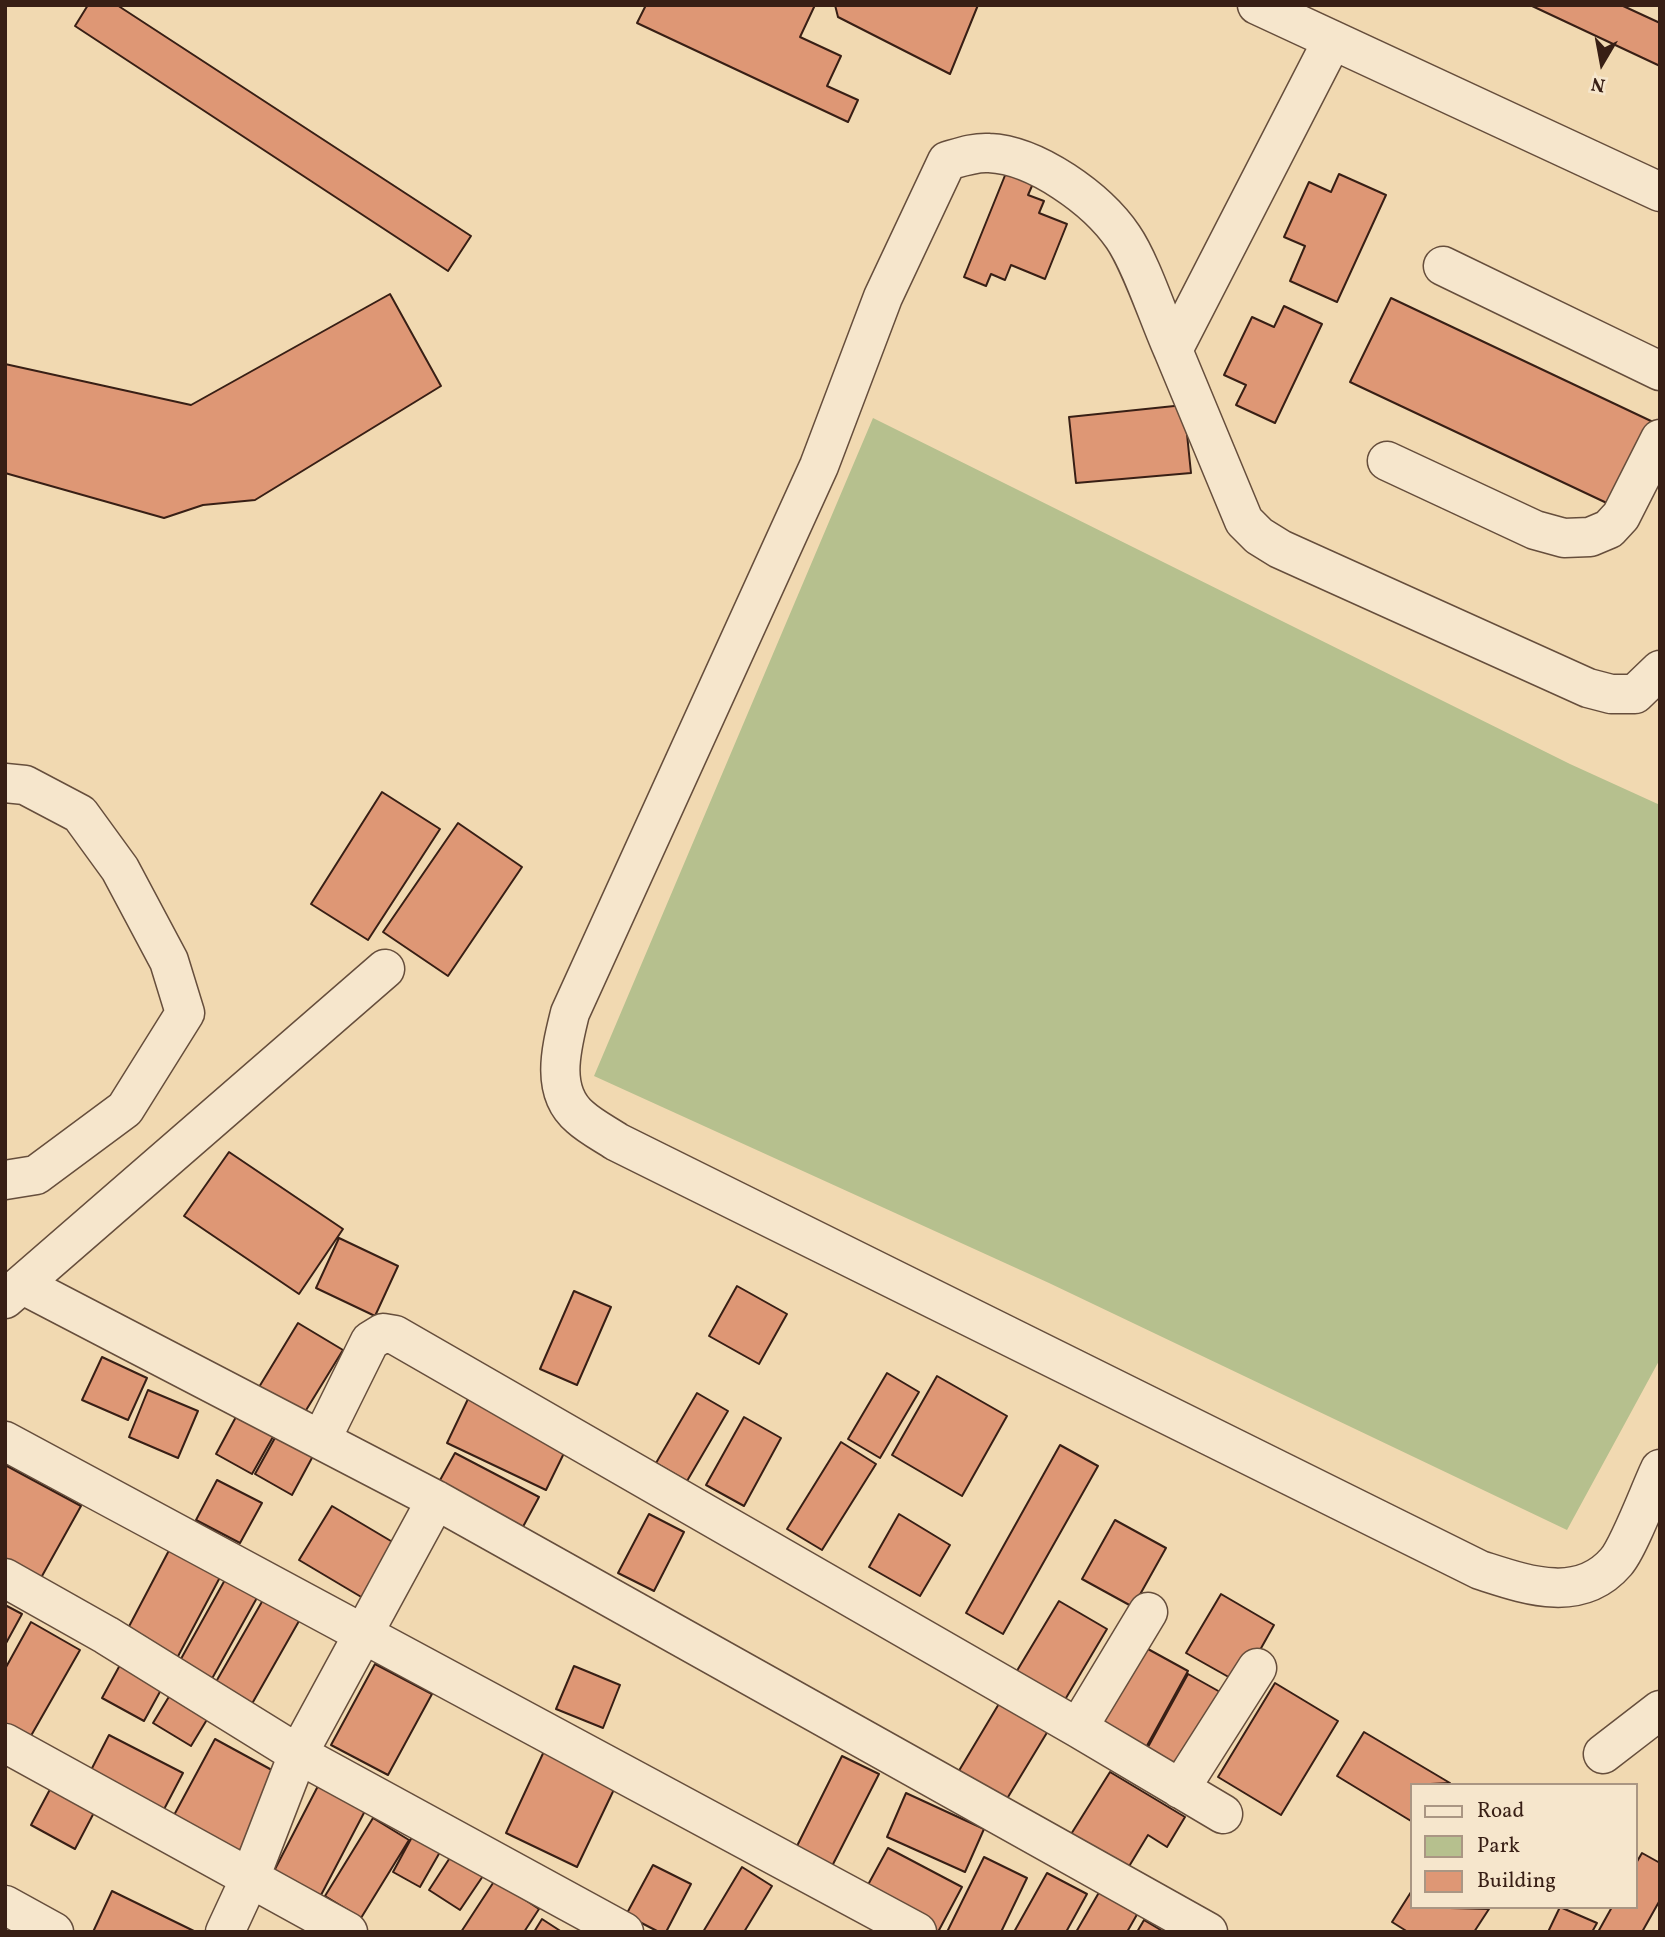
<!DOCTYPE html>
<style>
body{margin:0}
#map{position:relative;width:1665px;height:1937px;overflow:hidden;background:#f1d9b1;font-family:Vollkorn,serif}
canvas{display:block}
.frame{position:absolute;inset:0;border:7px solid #381f15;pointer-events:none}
.legend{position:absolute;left:1410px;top:1783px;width:228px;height:126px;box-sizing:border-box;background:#f6e6cc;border:2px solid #aa9683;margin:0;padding:9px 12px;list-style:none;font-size:21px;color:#381f15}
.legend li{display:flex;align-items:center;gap:14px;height:35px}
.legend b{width:35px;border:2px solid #aa9683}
.north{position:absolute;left:1567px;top:28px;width:70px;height:70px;-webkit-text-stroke:5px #f6e6cc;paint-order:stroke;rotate:190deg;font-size:19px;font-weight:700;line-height:28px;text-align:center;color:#381f15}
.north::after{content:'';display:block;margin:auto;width:24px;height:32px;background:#381f15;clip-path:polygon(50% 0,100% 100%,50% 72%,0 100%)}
</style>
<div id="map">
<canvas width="1665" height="1937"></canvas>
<div class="frame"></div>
<ul class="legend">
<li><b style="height:9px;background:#f6e6cc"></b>Road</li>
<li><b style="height:19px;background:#b6c08e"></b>Park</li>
<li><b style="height:19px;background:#de9775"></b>Building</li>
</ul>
<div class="north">N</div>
</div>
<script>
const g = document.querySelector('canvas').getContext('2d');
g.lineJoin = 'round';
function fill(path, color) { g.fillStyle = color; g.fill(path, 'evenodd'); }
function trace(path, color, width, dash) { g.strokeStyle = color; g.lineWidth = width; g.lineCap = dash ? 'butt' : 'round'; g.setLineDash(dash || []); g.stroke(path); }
fill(new Path2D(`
 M873,418L1570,764L1660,805V1359L1567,1530L1049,1283L594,1076Z`), '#b6c08e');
const building = new Path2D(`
 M88,5H117L471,236L448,271L75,26Z
 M646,5H815L800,37L841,56L827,86L858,100L848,122L637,23Z
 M835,5H978L950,74L838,17Z
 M1530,5H1621L1660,23V66Z
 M1008,168L1035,179L1028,195L1044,201L1039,213L1067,224L1045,279L1011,265L1005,280L991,274L986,286L964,277Z
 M1339,174L1386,195L1337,302L1290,281L1305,246L1284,237L1309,182L1331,192Z
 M390,294L441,386L255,500L203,505L164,518L5,473V364L191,405Z
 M1391,298L1651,421L1611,505L1350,382Z
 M1284,306L1322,324L1275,423L1236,405L1246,385L1224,375L1252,317L1274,327Z
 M1184,405L1191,473L1076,483L1069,417Z
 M382,792L440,829L368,940L311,904Z
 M458,823L522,867L448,976L383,932Z
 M229,1152L343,1229L299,1294L184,1216Z
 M339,1238L398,1266L375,1316L316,1288Z
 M737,1286L787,1314L759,1364L709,1336Z
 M574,1291L611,1307L577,1385L540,1369Z
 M298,1323L343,1350L300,1420L256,1392Z
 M102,1357L147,1378L128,1420L82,1400Z
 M887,1373L919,1392L880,1458L848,1439Z
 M937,1376L1007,1416L962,1496L892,1455Z
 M148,1390L198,1411L178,1458L129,1437Z
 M697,1393L728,1411L687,1481L656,1463Z
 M468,1399L567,1447L546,1490L447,1443Z
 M237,1415L274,1435L252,1474L216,1454Z
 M744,1417L781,1438L744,1506L706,1485Z
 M276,1436L313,1456L292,1495L255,1474Z
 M841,1442L876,1464L822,1550L787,1529Z
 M1060,1445L1098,1466L1003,1634L966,1613Z
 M455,1453L539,1497L518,1536L434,1491Z
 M5,1465L81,1506L37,1585L5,1567Z
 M217,1480L262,1503L240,1543L196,1520Z
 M332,1506L401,1547L368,1601L299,1560Z
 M649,1514L684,1532L654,1591L618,1573Z
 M899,1514L950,1545L920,1596L869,1567Z
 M1115,1520L1166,1548L1133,1607L1082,1579Z
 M175,1539L226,1566L176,1660L125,1634Z
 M231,1569L263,1587L209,1684L177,1666Z
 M267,1593L303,1614L249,1709L213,1687Z
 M1221,1594L1274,1625L1241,1684L1186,1653Z
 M1059,1601L1107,1629L1063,1703L1015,1674Z
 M5,1605L22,1614L5,1645Z
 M31,1622L80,1650L28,1741L5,1729V1669Z
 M1137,1643L1188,1671L1143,1753L1092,1725Z
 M126,1654L168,1677L144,1721L102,1698Z
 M375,1664L432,1694L388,1775L331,1745Z
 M574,1666L620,1685L603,1728L556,1709Z
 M1188,1674L1229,1697L1184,1778L1143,1756Z
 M1275,1683L1338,1721L1281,1815L1218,1777Z
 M176,1685L214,1708L191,1746L153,1723Z
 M1006,1692L1054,1721L1005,1802L957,1774Z
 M1364,1732L1450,1783L1411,1785V1821L1337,1776Z
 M109,1735L183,1773L161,1815L88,1776Z
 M215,1739L281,1775L232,1865L166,1830Z
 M546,1747L618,1781L577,1867L506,1833Z
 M842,1756L879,1774L829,1872L793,1854Z
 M1110,1772L1185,1817L1167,1847L1148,1835L1125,1873L1068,1839Z
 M55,1780L99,1803L75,1849L31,1825Z
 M319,1784L366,1809L320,1897L273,1873Z
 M906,1793L984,1829L965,1872L887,1837Z
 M373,1818L409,1840L361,1918L325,1896Z
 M412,1837L440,1852L420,1887L393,1872Z
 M888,1848L962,1887L938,1932L863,1894Z
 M453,1853L485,1873L460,1910L429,1890Z
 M1642,1853L1660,1863V1900L1642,1932H1598L1612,1907H1635V1865Z
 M984,1857L1027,1878L1001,1932H947Z
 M653,1865L691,1884L666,1932H659L626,1915Z
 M742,1867L772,1886L744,1932H703Z
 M1047,1873L1087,1894L1066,1932H1014Z
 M495,1880L539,1909L524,1932H461Z
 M1101,1889L1139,1911L1127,1932H1076Z
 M112,1891L196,1932H93Z
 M1411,1892V1907L1489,1909L1474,1932H1408L1392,1922Z
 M1560,1907L1597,1923L1592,1932H1548Z
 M542,1919L562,1932H534Z
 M1144,1920L1164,1932H1137Z`);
fill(building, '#de9775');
trace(building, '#381f15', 2);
const minor = new Path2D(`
 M1257,5L1660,192
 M1332,41L1173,350L1244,521L1259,536L1280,549L1588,688L1611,694H1635L1660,670
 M1443,266L1660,371
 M1173,350C1159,319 1141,263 1123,237C1097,199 1036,155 989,153C975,152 961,157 947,161L883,297L819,466L570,1013C562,1046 549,1091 580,1117C591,1127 605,1134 617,1142L1480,1570C1524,1584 1579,1605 1616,1562C1629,1547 1650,1490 1660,1469
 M1387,461L1535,530L1564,538L1590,537L1609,529L1621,516L1660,439
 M5,783L25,785L80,814L120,869L169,961L185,1013L125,1109L36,1175L5,1180
 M23,1285L436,1500L1208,1932
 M5,1299L385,969
 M321,1440L370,1341L383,1333L395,1335L1078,1728L1223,1814
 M5,1441L917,1932
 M5,1578L106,1635L298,1754L624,1932
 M1078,1728L1148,1612
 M5,1743L348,1932
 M1603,1754L1660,1710
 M1180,1789L1257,1668
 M5,1905L54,1932
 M225,1932L250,1878L298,1754L436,1500`);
trace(minor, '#664e3c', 41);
trace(minor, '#f6e6cc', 38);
</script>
